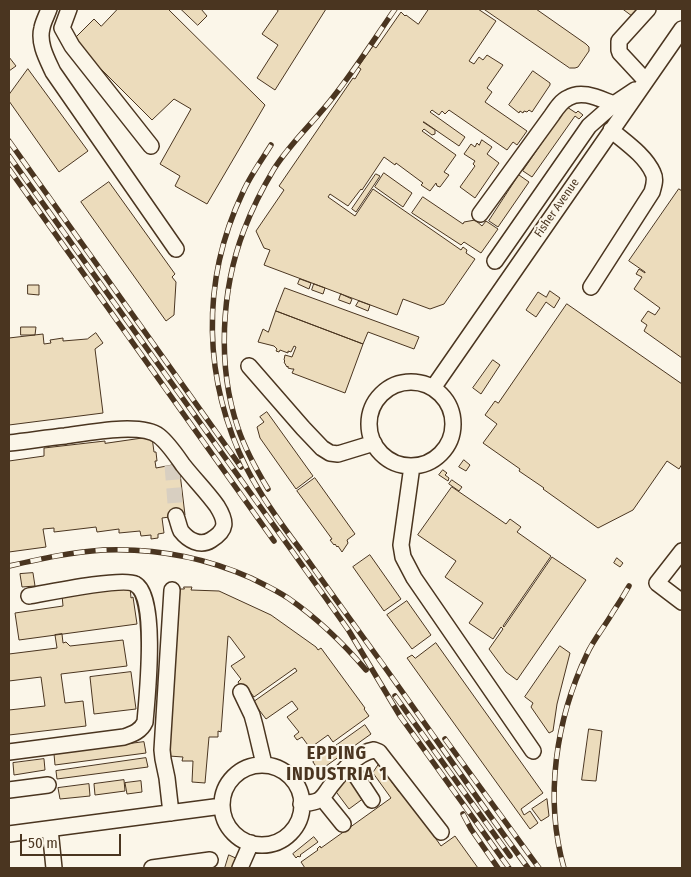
<!DOCTYPE html>
<style>
body{margin:0}
#map{position:relative;width:691px;height:877px;overflow:hidden;background:#fbf6e9;font-family:"Fira Sans Condensed",sans-serif}
canvas{display:block}
.frame{position:absolute;inset:0;border:10px solid #4a3520;pointer-events:none}
.scale{position:absolute;left:20px;top:834px;width:101px;height:22px;box-sizing:border-box;border:2px solid #4a3520;border-top:0;padding-left:6px;font-size:15px;line-height:18px;white-space:nowrap;color:#4a3520;-webkit-text-stroke:4px #fbf6e9;paint-order:stroke}
</style>
<div id="map">
<canvas width="691" height="877"></canvas>
<div class="frame"></div>
<div class="scale">50 m</div>
</div>
<script>
const g = document.querySelector('canvas').getContext('2d');
g.lineJoin = 'round';
function fill(path, color) { g.fillStyle = color; g.fill(path, 'evenodd'); }
function trace(path, color, width, dash) { g.strokeStyle = color; g.lineWidth = width; g.lineCap = dash ? 'butt' : 'round'; g.setLineDash(dash || []); g.stroke(path); }
function label(font, color, halo, rows, align = 'center') {
  g.font = font + ' "Fira Sans Condensed",sans-serif'; g.lineWidth = 4; g.setLineDash([]); g.textBaseline = 'middle'; g.strokeStyle = halo; g.fillStyle = color; for (const [text, x, y, turn = 0] of rows) {
    g.save(); g.translate(x, y); g.rotate((+turn || 0) * Math.PI / 180); g.textAlign = isNaN(turn) ? turn : align; if (halo) g.strokeText(text, 0, 0); g.fillText(text, 0, 0); g.restore();
  }
}
const building = new Path2D(`
 M118,9H168L265,105L207,204L175,186L180,176L160,164L191,109L174,99L152,120L89,57L74,39L94,19L101,26Z
 M181,9H201L207,16L198,25Z
 M276,9H326L275,90L257,78L278,45L262,34L278,11Z
 M429,9H478L496,21L469,61L474,64L479,57L483,60L487,55L503,65L487,88L492,92L485,102L527,131L517,145L513,142L507,150L449,110L445,114L442,111L439,115L432,110L430,112L465,137L459,146L424,122H423L435,130V134L432,135L424,129L422,131L456,155L444,172L449,175L440,187L437,186L436,183L430,191L421,185L423,183L396,163L395,165L384,157L362,190L361,189L348,206L330,194L328,197L355,216L373,189L461,250L463,247L467,250L466,253L475,259L444,304L430,309L403,299L397,315L264,265L270,250L264,248L256,231L284,190L279,186L353,78L355,79L361,69L358,67L373,46L376,48L401,12L405,16L406,15L418,24Z
 M484,9H536L586,44L589,47V51L578,67L575,68H570Z
 M623,9H640L634,17Z
 M9,57L16,66L9,71Z
 M28,69L88,151L59,172L9,101V95Z
 M533,71L550,83V85L532,112L529,110L527,112L524,111L523,113L520,111L519,113L509,105Z
 M567,107L576,113L578,111L583,115L579,119L575,116L532,177L523,171Z
 M482,140L492,147L487,154L499,163L475,198L460,187L475,166L473,164L475,161L464,154L471,144L475,147L477,143L479,145Z
 M384,173L412,193L403,207L375,187Z
 M376,174L380,176L356,212L352,209Z
 M519,175L529,182L498,227L489,221Z
 M109,182L175,274L172,277L176,282L174,315L166,321L81,202Z
 M679,189L682,191V358L644,331L647,325L641,321L648,311L655,315L660,308L634,289L642,277L636,274L639,269L645,273V272L629,261Z
 M423,197L463,224L464,222L475,220L482,226L486,221L498,229L481,253L464,242L461,245L412,213Z
 M300,279L311,283L309,289L298,284Z
 M314,284L325,288L323,294L312,290Z
 M28,285H39V295L28,294Z
 M285,288L419,337L414,349L368,332L363,344L276,311Z
 M550,291L560,298L554,308L546,302L536,317L526,310L538,292L546,297Z
 M341,294L352,299L350,304L339,300Z
 M359,301L370,305L368,311L356,306Z
 M567,304L682,384V464L679,469L667,461L633,510L598,528L543,489L544,488L519,471L520,469L483,443L497,424L485,415L495,401L498,403Z
 M276,311L363,344L345,393L292,373L294,369H292L288,368V366L287,367L284,362L285,361L284,360L285,355L292,357L296,347L294,346L291,352L288,351V353L280,350L279,352L276,351L277,349L274,346L258,342L263,329L268,332Z
 M21,327H36L35,335H21Z
 M96,333L103,343L95,349L103,413L9,425V338L43,334L44,344L51,343L50,340L63,338V341L87,339Z
 M493,360L500,365L481,394L473,388Z
 M267,412L313,476L296,489L260,438L257,427L264,422L260,417Z
 M152,437L154,452H156L157,461H155L156,468L172,465H179L185,515L162,518L164,533L158,534V538L151,539V535L141,536L140,531L119,533V529L97,532L96,527L54,532V528L43,529L46,547L9,552V461L44,456V448L105,441V443Z
 M464,460L470,465L466,471L459,467Z
 M443,470L447,473L445,475L449,478L448,481L439,475Z
 M315,478L355,534L347,540L348,543L342,552L338,546L337,547L335,544L334,545L330,540L332,539L297,491Z
 M452,480L462,487L459,491L449,484Z
 M452,487L506,524L510,519L521,527L517,532L551,556L503,626L504,627L552,557L586,580L517,680L506,672L489,649L503,629L501,627L493,639L469,623L483,603L445,577L456,561L418,535Z
 M370,555L401,599L384,611L353,567Z
 M617,558L623,563L620,567L614,563Z
 M33,573L35,586L22,587L20,574Z
 M130,586L131,598L133,597L137,624L19,640L15,613L63,606L62,595Z
 M184,587H192L191,590L219,591L271,615L316,647L318,650L321,648L365,708L364,709L369,716L333,742L328,735L310,748L302,737L297,740L294,736L299,732L287,717L298,709L292,701L266,719L253,702L297,671L295,668L254,697L245,685L241,687L238,682L241,679L231,666L245,657L230,637L228,636L221,732L218,731V737H209L205,783L192,782L193,761H182L183,757L169,756L180,589H184Z
 M407,601L431,635L412,649L387,615Z
 M62,634L63,643L66,642L70,646L123,640L127,666L61,674L65,703L83,701L86,726L9,735V710L45,706L41,677L9,681V654L57,648L55,635Z
 M436,643L543,793L521,809L524,815L530,811L538,823L530,829L407,658L412,655L415,658Z
 M560,646L570,653L557,704L553,731L549,733L531,707L533,703L525,697Z
 M131,672L136,709L94,714L90,677Z
 M365,725L371,734L319,771L313,762Z
 M589,729L602,731L596,781L582,780Z
 M144,742L146,753L55,765L54,754Z
 M146,758L148,767L57,779L56,771Z
 M44,759L45,770L14,775L13,763Z
 M379,764L399,792L401,790L441,846L455,836L478,868H305L301,862L318,850L317,849L320,846L321,848L391,798L373,773Z
 M349,778L364,798L349,809L334,789Z
 M124,780L125,791L95,795L94,784Z
 M141,781L142,792L127,794L125,783Z
 M89,784L90,796L60,799L58,788Z
 M547,799L549,816L541,821L532,809Z
 M314,837L318,842L300,855L301,856L299,857L298,856L296,858L293,854Z
 M229,855L240,860L237,868H225Z`);
fill(building, '#ecdcbc');
trace(building, '#4a3520', 1);
trace(new Path2D(`
 M172,465L176,516`), '#d8cfc1', 15, [15, 8]);
const minor = new Path2D(`
 M49,9C47,15 43,22 42,28C38,43 47,59 53,72L176,249
 M69,9L62,28L72,46L151,146
 M646,81L620,53L619,50V41L648,9
 M480,214L552,115C556,109 561,101 568,98C582,89 600,99 614,104
 M495,261L589,126L614,104L635,90
 M591,287L652,192C654,185 656,179 653,173C645,155 625,142 611,130
 M249,366L303,428L322,448L330,453L338,454L374,443
 M369 424a42 42 0 1 1 84 0a42 42 0 1 1-84 0Z
 M433,388L682,29
 M9,443C28,441 46,438 65,436C87,433 141,422 159,436C168,443 176,455 183,465C194,479 207,492 217,506C227,522 227,530 211,540C200,547 188,540 181,531C179,527 178,521 176,516
 M412,466L401,545L403,557L414,578L533,751
 M682,551L657,583L682,602
 M241,692L252,715L255,726L264,764
 M9,752L124,737C133,734 141,731 145,722C147,698 158,596 135,584C123,577 46,593 29,596
 M349,765L372,800
 M222 805a40 40 0 1 1 80 0a40 40 0 1 1-80 0Z
 M9,790L48,785
 M322,798L343,824
 M301,804C306,803 312,803 317,801C323,799 326,792 330,787C341,773 356,753 374,750L379,752L441,832
 M171,813L167,778L163,759L162,750L172,590
 M50,829L54,868
 M9,834L222,806
 M152,868L210,860
 M240,868L251,843`);
trace(minor, '#4a3520', 18);
trace(minor, '#fbf6e9', 15);
const rail = new Path2D(`
 M9,141L241,467
 M271,145C261,161 250,176 243,192C200,282 203,381 247,469C262,498 281,524 300,549C321,579 342,608 363,637C419,714 472,792 528,868
 M9,156L325,597L349,631L400,716L509,868
 M9,169L274,541
 M268,489C256,469 245,449 238,428C217,367 221,290 244,230C252,209 262,189 274,169C291,142 315,121 334,96C356,68 375,38 395,9
 M9,566C40,559 71,552 103,550C154,548 204,557 251,578C263,584 276,590 288,598C317,618 343,643 366,670
 M395,696L510,856
 M445,739L539,868
 M463,814L471,829L498,868
 M564,868C544,798 556,719 587,654C594,639 605,626 613,612C619,603 624,595 629,586`);
trace(rail, '#4a3520', 5.5);
trace(rail, '#fbf6e9', 4, [11]);
label('12px', '#4a3520', '#fbf6e9', [
 ["Fisher Avenue",557,208,-55]
]);
g.letterSpacing = '1px';
label('bold 18px', '#4a3520', '#fbf6e9', [
 ["EPPING",337,754],
 ["INDUSTRIA 1",337,775]
]);
g.letterSpacing = '0px';
</script>
